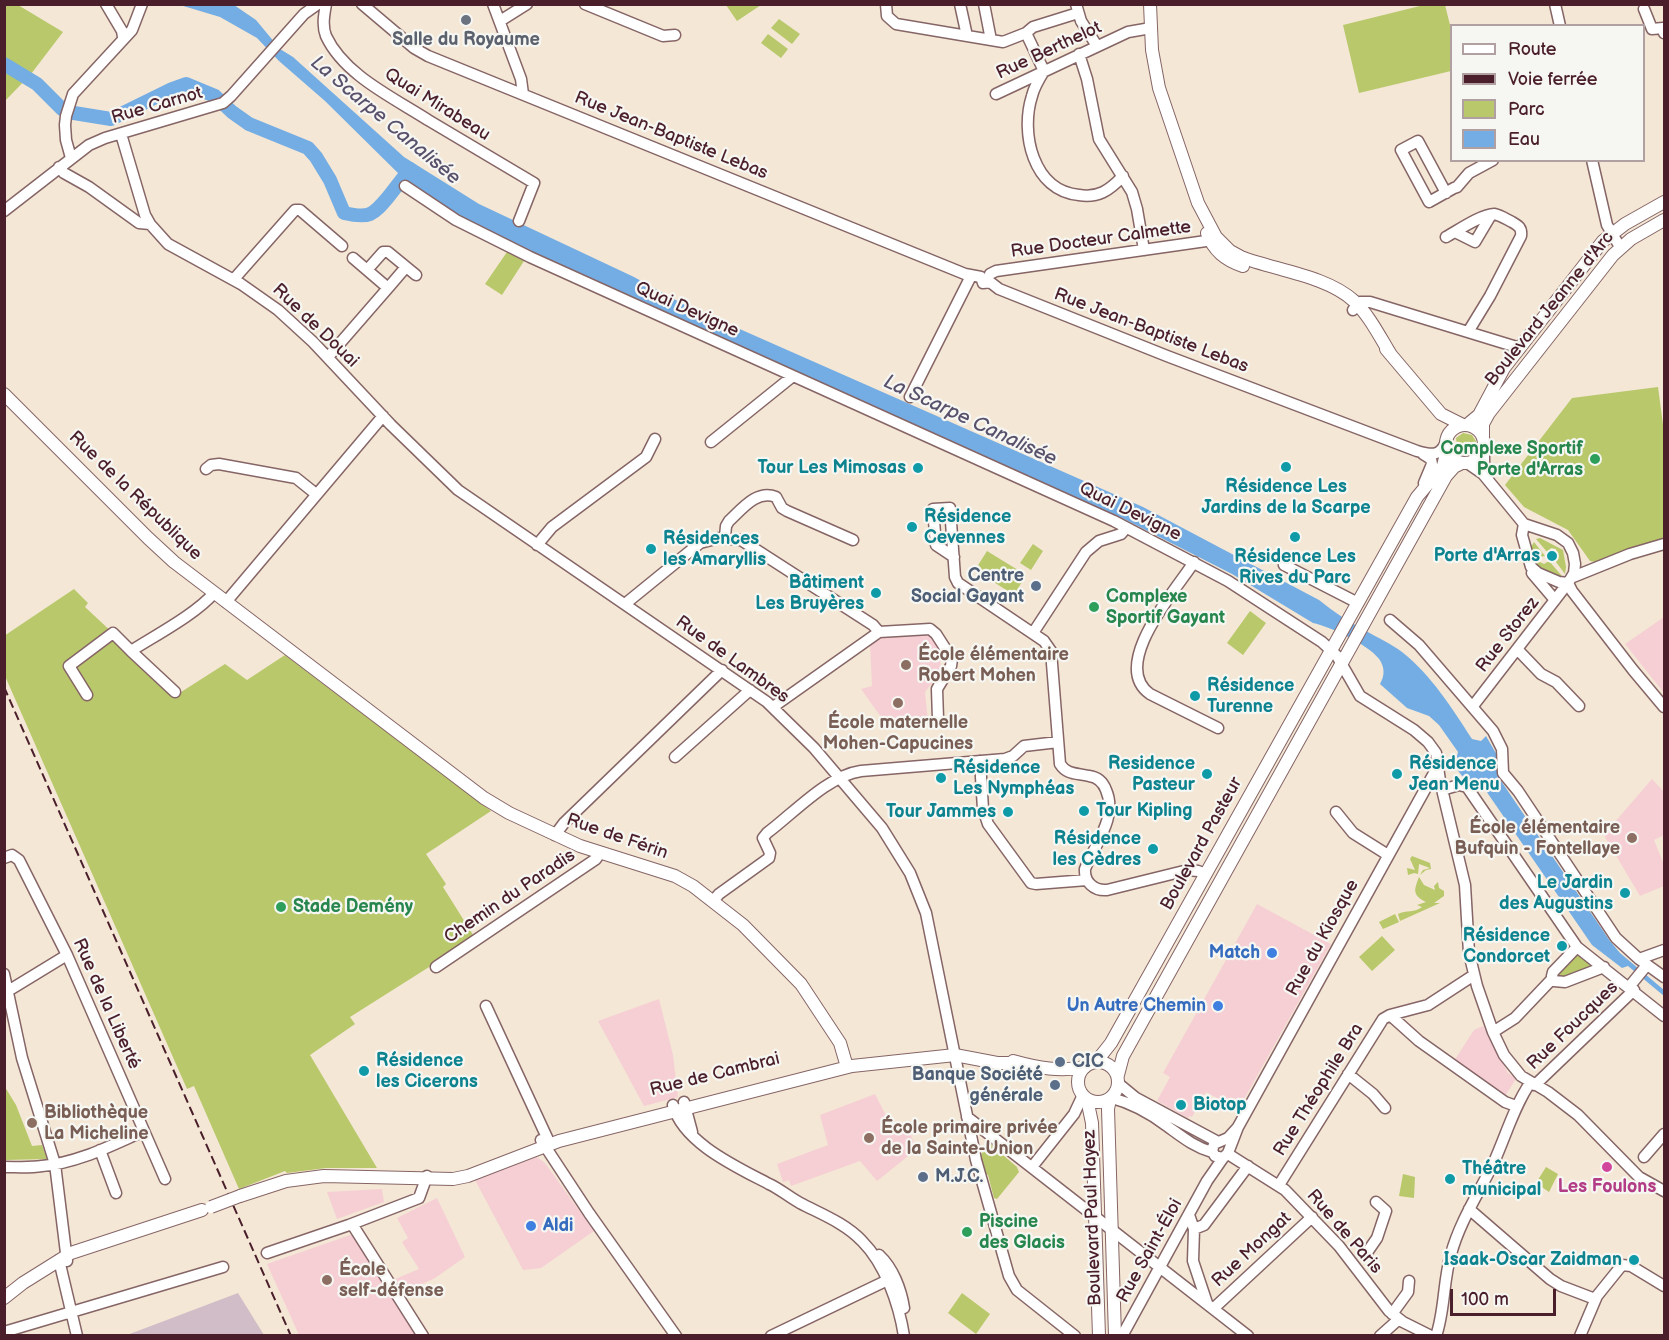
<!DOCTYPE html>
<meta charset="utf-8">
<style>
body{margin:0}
#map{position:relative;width:1669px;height:1340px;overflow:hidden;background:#f4e7d5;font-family:"Balsamiq Sans",sans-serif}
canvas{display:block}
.frame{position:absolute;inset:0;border:6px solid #4a1f2b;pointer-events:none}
.legend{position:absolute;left:1450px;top:24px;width:195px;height:138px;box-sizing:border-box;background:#f6f6f2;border:2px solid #b1a0a2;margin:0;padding:8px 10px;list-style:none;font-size:18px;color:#4a1f2b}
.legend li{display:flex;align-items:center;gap:12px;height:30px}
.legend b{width:30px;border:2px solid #b1a0a2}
.scale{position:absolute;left:1450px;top:1289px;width:106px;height:27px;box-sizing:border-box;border:3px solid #4a1f2b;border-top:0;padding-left:8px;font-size:18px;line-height:21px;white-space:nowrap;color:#4a1f2b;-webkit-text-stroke:4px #f6f6f2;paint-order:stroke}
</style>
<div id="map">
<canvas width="1669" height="1340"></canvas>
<div class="frame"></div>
<ul class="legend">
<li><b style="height:8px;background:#fff"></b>Route</li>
<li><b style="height:8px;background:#4a1f2b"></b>Voie ferrée</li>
<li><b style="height:16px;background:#b8c86b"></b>Parc</li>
<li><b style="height:16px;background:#74ade4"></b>Eau</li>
</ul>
<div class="scale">100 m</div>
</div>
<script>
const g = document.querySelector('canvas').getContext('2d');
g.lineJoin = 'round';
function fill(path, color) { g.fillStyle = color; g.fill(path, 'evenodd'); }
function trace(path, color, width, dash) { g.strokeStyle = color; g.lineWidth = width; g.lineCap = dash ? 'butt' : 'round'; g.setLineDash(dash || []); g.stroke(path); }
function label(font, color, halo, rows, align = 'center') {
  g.font = font + ' "Balsamiq Sans",sans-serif'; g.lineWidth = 4.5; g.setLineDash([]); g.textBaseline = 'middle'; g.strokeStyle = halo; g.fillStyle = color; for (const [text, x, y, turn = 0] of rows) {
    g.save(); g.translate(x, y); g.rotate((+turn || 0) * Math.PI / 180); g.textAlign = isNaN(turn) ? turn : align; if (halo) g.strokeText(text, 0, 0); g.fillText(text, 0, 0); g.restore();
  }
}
fill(new Path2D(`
 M1664,617V693L1625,644Z
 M928,634L939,648L941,671L925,692L928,721L922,724L888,727L861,689L872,686L870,643L882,636Z
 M1652,779L1664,792V835L1654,840L1664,865V886L1640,896L1605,837L1607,831Z
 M1257,904L1331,944L1238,1110L1206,1092L1192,1117L1189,1116L1188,1118L1157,1101L1170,1077L1163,1073Z
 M659,999L673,1055L678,1097L644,1106L598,1021Z
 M1483,1026L1508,1073L1516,1079L1505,1096L1454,1061L1474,1030Z
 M875,1094L894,1131L906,1124L917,1149L877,1181L860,1161L791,1186L789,1180L783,1182L777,1164L828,1145L820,1115Z
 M537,1157L545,1163L594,1231L541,1268L523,1270L475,1180Z
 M382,1189L384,1202L337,1219L327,1192Z
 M437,1198L465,1257L435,1278L403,1293L393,1280L419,1269L402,1242L408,1238L397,1218Z
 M350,1235H353L415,1335H299L267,1264Z`), '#f6cfd5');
fill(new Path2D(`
 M238,1293L264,1335H127L172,1318Z`), '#d1bdc8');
fill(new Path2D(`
 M5,4L18,5L63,32L31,74L5,101Z
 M1428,4L1445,5L1451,29V71L1359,93L1343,25Z
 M726,5H761L737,21Z
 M779,19L800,34L792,44L771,28Z
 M768,34L788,49L781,58L761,43Z
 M507,252L524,261L502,295L485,284Z
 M1658,387L1664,432V539L1595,562L1590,561L1568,530L1524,507L1505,485L1572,398Z
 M1463,433L1472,435L1477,443L1474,451L1467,455L1458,453L1456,438Z
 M1540,538L1563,550L1566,567L1565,574L1553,558L1557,554L1556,549L1551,548L1548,553L1536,539Z
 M1534,542L1545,556L1540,557V562L1544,564L1549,561L1562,576L1559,577L1536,567L1531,547Z
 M1033,544L1043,551L1031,570L1020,563Z
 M987,551L1026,575L1014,595L975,570Z
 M74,589L88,603L85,607L178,694L225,664L247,680L285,655L491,811L426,854L446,884L443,887L475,938L350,1017L355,1024L310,1055L377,1168H326L287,1173L285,1171L239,1189L194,1086L187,1089L5,676L4,636Z
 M1250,611L1266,623L1243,655L1227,643Z
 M1412,856L1430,863L1431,869L1426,870L1420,875L1423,870L1430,868L1419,864L1418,874L1414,873L1408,875L1407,868L1415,870L1410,859Z
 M1419,877L1424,885L1435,890L1434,886L1438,882L1439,888L1444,891V896L1434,903H1440L1400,921L1398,914C1406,910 1415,913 1422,907L1417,905L1426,902C1412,895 1414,890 1419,877Z
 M1395,914L1399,922L1383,929L1379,922Z
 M1382,936L1395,950L1372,971L1359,957Z
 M1576,952L1596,967L1562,979L1556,973Z
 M5,1087L16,1105L32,1146L42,1145L47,1159L5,1160Z
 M991,1144L1002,1148L997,1150L1017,1167L1019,1172L997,1199L994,1198L988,1175L982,1173C980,1160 978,1152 991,1144Z
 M1546,1167L1558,1174L1549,1192L1536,1183Z
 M1403,1174L1415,1177L1414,1198L1399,1196Z
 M962,1293L990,1314L976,1334L948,1313Z`), '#b8c86b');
fill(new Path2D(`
 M180,5H234L256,20L280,49L293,57L404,157L479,204L634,277L683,304L1143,507L1319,600C1334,612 1349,622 1366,631C1378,638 1390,643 1402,652C1432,676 1452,708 1472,739L1481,741L1486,736L1497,755V773L1499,778L1610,941L1620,953L1664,990V996L1628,966L1622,968L1592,945L1484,788L1463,777L1451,762L1456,760L1458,752L1439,725L1429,716L1407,708L1380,684C1384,677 1385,670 1381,662C1374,647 1329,626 1313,623L1232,574L1126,520L506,241L462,218L403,178L325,101L279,61L257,38L220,17Z`), '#74ade4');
trace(new Path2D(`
 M4,64L37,84L62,109L74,113L111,119L172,89L186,84L215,96L232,112L249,124L308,148L316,157L330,180L344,213C370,219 373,215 389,196C396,187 403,178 410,169`), '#74ade4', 14);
const minor = new Path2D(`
 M106,4L122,31L123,37
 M326,4C324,15 322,26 326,36C344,75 394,98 428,120C463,141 499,162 534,183L519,221
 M362,4L414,48L428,56L965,274L981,277
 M493,4L521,79L523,94
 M585,4L663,36L675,35
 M886,4L887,16L896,24L1003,42L1026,33L1033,27L1078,13
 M960,4L967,36
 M984,4L991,40
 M1076,4L1081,21L1097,46
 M1555,4L1560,26
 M1644,9L1652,29L1663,28L1664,33
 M500,21L527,4
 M1026,33L1044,71C1039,79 1034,87 1032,96C1020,133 1033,191 1079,195C1098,198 1109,191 1123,176
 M1079,54L1087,79L1099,139L1132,192L1137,209L1144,250
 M996,94L1128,32L1151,28
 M121,134L145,215L150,224L168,244L241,284L278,310L313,342L391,425L458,490L767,702L814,748L882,828L910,873L926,913L976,1160L1009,1276L1017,1290L1075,1336
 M71,158L66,140L65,125L66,116L73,94L132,30L142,4
 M1592,160L1607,225L1620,247
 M59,167L64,173L89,187L139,223L150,224
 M405,186L456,220L530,257L1114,521L1228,581L1322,642L1337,656L1360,696L1414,730L1428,742L1436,753L1440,781L1465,885L1469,953L1477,986L1493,1032L1504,1055L1521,1076L1548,1092L1578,1115L1639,1177L1664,1191
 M1446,193L1418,141L1401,150L1429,202L1454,188L1457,187L1469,173L1493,160
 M4,211L89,145L105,138L223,103L231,96L304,14L318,4
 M1455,232L1475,242L1491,215
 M1446,237C1457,231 1482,214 1494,214C1500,215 1506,219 1512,222C1519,226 1522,228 1521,236L1490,296L1468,332
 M367,270L383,252H388L416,275
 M990,274L996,271L1206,241L1215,237
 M981,277L983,283L990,282L999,289L1167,356L1417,451C1431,455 1440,457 1446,442
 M234,279L295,210H300L342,246
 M388,288L406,267
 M1353,310L1360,302H1370L1520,348
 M328,357L388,288L353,258
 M910,397L971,276
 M711,442L793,376
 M1484,447V466L1488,476
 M1423,454L1431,459L1432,464L1424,483
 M1467,463L1483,474L1524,524L1557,535L1568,543L1573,553L1575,564L1574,573L1568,583L1473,706
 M206,469L211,465L219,464L296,478L316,494
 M1524,524L1522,535L1531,567L1538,573L1559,582L1568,583
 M725,537L726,526L729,521C742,509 757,489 776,497L782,508L787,511L853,540
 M537,545L552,527L646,457L655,439
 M954,557L936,545L933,509L950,508L955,577L958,583L1044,641L1051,651L1060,764C1067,775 1077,773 1089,776C1097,777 1103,782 1106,790C1118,817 1095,844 1085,869C1084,882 1094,891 1107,890L1188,870L1198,871L1206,874
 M1194,562C1176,590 1109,665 1150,694L1218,728
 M1284,565L1358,603
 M1532,573L1555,600
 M1573,577L1630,554L1664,544
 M1568,583L1572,591L1633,670L1664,707
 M226,602L383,416
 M625,604L700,543L719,538L741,540L873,625L879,632L930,629L936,634L952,659L951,666L937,689L938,719
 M1390,620L1419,645L1493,731L1502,749L1503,773L1518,791L1616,938L1639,959L1664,977
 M1033,633L1086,552L1099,541L1121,534L1126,528
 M1517,649L1541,674L1556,682L1579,706
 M131,651L175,692
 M87,695L69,666L113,633L131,651C156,635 196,614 214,593
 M773,707L879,632
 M675,757L750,690
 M980,761L983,809L988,824L1031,883L1036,884L1087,880
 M1442,790L1459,785L1467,787L1577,947L1664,1016
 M1336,812L1353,833L1388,855
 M555,835L564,823L722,670
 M4,858L12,855L19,860L67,955L165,1179
 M713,901L719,894L769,858L770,853L763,838L767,833C794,813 827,776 861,771L1005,759L1013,756L1024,746L1058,742
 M1577,947L1553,972L1552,976L1554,981L1565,982L1604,967
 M1639,959L1664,950
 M436,967L596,859L600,853
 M4,974L22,1058L55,1164L67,1261
 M1629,987L1647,965
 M8,991L67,955
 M486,1006L550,1144
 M1390,1015L1419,1041L1505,1102L1516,1106
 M1493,1032L1515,1018L1552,979
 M1348,1074L1373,1094L1385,1108
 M1119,1084L1136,1098L1218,1142
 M1535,1085L1634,990
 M1112,1098C1131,1103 1151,1114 1167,1126C1181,1136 1194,1147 1212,1152
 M684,1102L692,1132
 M673,1105C683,1143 737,1167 769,1184C780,1189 789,1197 800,1203C821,1214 845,1223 862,1241C885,1264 899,1304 904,1336
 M967,1117L1248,1336
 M1238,1127L1228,1138L1214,1144L1212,1151L1215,1156L1223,1158L1228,1153L1238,1127L1438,766
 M541,1140L589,1213L676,1336
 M100,1150L116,1193
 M1228,1154L1285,1190L1339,1246L1389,1311L1403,1322L1431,1336
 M1644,1157L1664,1134
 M4,1167C17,1167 30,1168 42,1166C78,1163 112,1145 144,1131
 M1032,1167L1074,1114L1083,1095
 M1279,1185L1383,1019L1390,1015L1428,1005L1474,975
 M1469,1209L1550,1279L1561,1286L1595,1299
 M1189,1215L1194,1229L1193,1261L1207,1303
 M352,1224L423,1336
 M1194,1229L1204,1225L1248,1166
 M1368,1251L1377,1238L1386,1211L1376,1202
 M267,1253L349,1225L419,1198L427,1176
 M879,1255C893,1268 901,1289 904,1308
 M59,1260L77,1336
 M1214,1308L1312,1217
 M1392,1314L1408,1292L1409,1281
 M4,1332L223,1267
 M771,1336L894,1277
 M1122,1336L1207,1181L1223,1158
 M1380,1336L1399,1319
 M1436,1336C1445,1310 1443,1281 1451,1254C1460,1221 1479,1193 1494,1162C1506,1135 1514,1107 1530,1083
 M1580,1336L1597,1296L1622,1265L1631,1266L1664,1286`);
const major = new Path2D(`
 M1150,4L1152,50L1159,88L1198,203L1216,237L1230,251L1241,257C1275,270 1327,276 1354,301C1369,315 1380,337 1391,355
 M1207,233C1214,251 1225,260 1243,266
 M1386,349L1441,414L1463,425
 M4,394L148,538L174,562L484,798L509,813L580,846L675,876L693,886L743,925L801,984L840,1043L847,1067
 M1446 444a19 19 0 1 1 38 0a19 19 0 1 1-38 0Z
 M1467,425L1479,415L1504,368L1603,241L1625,224L1664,202
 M1483,436V424L1489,413L1613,255L1631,239L1664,220
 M1013,1061C1038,1068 1060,1072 1085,1067
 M1078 1082a20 20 0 1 1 40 0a20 20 0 1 1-40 0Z
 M1096,1062L1111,1043L1417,497L1443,466L1447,450
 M1118,1075L1123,1056L1446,476L1454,467L1462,463
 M1087,1099L1092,1123L1099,1336
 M1110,1099L1108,1109L1115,1336
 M240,1196L286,1181L324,1176L453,1179L468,1176L559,1141L852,1066L955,1055L997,1063H1019
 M4,1298L23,1283L71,1253L202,1210`);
trace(minor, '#866566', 13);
trace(major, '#866566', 14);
trace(minor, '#fff', 10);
trace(major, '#fff', 12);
trace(new Path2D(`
 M4,687L291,1336`), '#4a1f2b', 2, [9, 4.5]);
const majorBridge = new Path2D(`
 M211,1207L240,1196`);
trace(majorBridge, '#866566', 14, []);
trace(majorBridge, '#fff', 12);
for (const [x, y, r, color] of [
 [466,20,6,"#6b7280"],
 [1595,459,6,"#2e9e5b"],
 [1286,467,6,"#0f9aa8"],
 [918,468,6,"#0f9aa8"],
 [912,527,6,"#0f9aa8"],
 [1295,537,6,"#0f9aa8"],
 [651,549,6,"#0f9aa8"],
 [1552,556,6,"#0f9aa8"],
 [1036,586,6,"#5c6f8a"],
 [876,593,6,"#0f9aa8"],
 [1094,607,6,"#2e9e5b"],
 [906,665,6,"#8d6e63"],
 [1195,696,6,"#0f9aa8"],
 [898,703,6,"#8d6e63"],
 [1207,774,6,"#0f9aa8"],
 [1397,774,6,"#0f9aa8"],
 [941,778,6,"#0f9aa8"],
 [1084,811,6,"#0f9aa8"],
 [1008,812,6,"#0f9aa8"],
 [1632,838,6,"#8d6e63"],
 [1153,849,6,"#0f9aa8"],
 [1625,893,6,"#0f9aa8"],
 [281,907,6,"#2e9e5b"],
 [1562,946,6,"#0f9aa8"],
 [1272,953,6,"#3f7fe0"],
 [1218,1006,6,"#3f7fe0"],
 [1060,1062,6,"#5c6f8a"],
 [364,1071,6,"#0f9aa8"],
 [1055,1085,6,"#5c6f8a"],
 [1181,1105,6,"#0f9aa8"],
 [32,1123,6,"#8d6e63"],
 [869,1138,6,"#8d6e63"],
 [1607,1167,6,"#d1479c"],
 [923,1177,6,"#5c6f8a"],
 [1450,1179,6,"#0f9aa8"],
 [531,1226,6,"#3f7fe0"],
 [967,1232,6,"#2e9e5b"],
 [1634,1260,6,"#0f9aa8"],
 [327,1280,6,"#8d6e63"]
]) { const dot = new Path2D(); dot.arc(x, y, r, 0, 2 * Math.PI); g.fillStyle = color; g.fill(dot); trace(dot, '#f6f6f2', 2); }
label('bold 18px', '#5b616d', '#f6f6f2', [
 ["Salle du Royaume",466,40]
]);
label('18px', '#4a1f2b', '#f6f6f2', [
 ["Rue Berthelot",1049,51,-25],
 ["Quai Mirabeau",437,105,32],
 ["Rue Carnot",157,106,-16],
 ["Rue Jean-Baptiste Lebas",671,136,22],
 ["Rue Docteur Calmette",1101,240,-8],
 ["Boulevard Jeanne d'Arc",1550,309,-51],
 ["Quai Devigne",687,310,24],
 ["Rue de Douai",315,326,44],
 ["Rue Jean-Baptiste Lebas",1151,331,21],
 ["Rue de la République",135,496,44],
 ["Quai Devigne",1130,512,26],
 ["Rue Storez",1508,635,-52],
 ["Rue de Lambres",732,660,36],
 ["Rue de Férin",617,837,19],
 ["Boulevard Pasteur",1202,844,-61],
 ["Chemin du Paradis",510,897,-34],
 ["Rue du Kiosque",1323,938,-61],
 ["Rue de la Liberté",106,1004,66],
 ["Rue Foucques",1573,1026,-44],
 ["Rue de Cambrai",715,1075,-14],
 ["Rue Théophile Bra",1319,1090,-58],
 ["Boulevard Paul Hayez",1093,1218,-92],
 ["Rue de Paris",1344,1232,49],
 ["Rue Mongat",1252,1250,-43],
 ["Rue Saint-Éloi",1150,1251,-61]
]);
label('bold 18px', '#27864d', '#f6f6f2', [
 ["Complexe Sportif",1583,449,"right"],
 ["Porte d'Arras",1583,470,"right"],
 ["Complexe",1106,597],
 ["Sportif Gayant",1106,618],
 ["Stade Demény",293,907],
 ["Piscine",979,1222],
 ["des Glacis",979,1243]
], 'left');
label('bold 18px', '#0d838f', '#f6f6f2', [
 ["Tour Les Mimosas",906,468],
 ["Résidence Les",1286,487,"center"],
 ["Jardins de la Scarpe",1286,508,"center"],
 ["Résidence",924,517,"left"],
 ["Cevennes",924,538,"left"],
 ["Résidences",663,539,"left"],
 ["les Amaryllis",663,560,"left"],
 ["Porte d'Arras",1540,556],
 ["Résidence Les",1295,557,"center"],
 ["Rives du Parc",1295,578,"center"],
 ["Bâtiment",864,583],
 ["Les Bruyères",864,604],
 ["Résidence",1207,686,"left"],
 ["Turenne",1207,707,"left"],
 ["Residence",1195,764],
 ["Pasteur",1195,785],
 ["Résidence",1409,764,"left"],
 ["Jean Menu",1409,785,"left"],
 ["Résidence",953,768,"left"],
 ["Les Nymphéas",953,789,"left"],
 ["Tour Kipling",1096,811,"left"],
 ["Tour Jammes",996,812],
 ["Résidence",1141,839],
 ["les Cèdres",1141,860],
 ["Le Jardin",1613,883],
 ["des Augustins",1613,904],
 ["Résidence",1550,936],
 ["Condorcet",1550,957],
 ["Résidence",376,1061,"left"],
 ["les Cicerons",376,1082,"left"],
 ["Biotop",1193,1105,"left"],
 ["Théâtre",1462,1169,"left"],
 ["municipal",1462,1190,"left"],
 ["Isaak-Oscar Zaidman",1622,1260]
], 'right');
label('bold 18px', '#4e5e75', '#f6f6f2', [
 ["Centre",1024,576],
 ["Social Gayant",1024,597],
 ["CIC",1072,1062,"left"],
 ["Banque Société",1043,1075],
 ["générale",1043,1096],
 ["M.J.C.",935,1177,"left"]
], 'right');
label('bold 18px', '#785e54', '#f6f6f2', [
 ["École élémentaire",918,655],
 ["Robert Mohen",918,676],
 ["École maternelle",898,723,"center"],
 ["Mohen-Capucines",898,744,"center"],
 ["École élémentaire",1620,828,"right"],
 ["Bufquin - Fontellaye",1620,849,"right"],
 ["Bibliothèque",44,1113],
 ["La Micheline",44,1134],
 ["École primaire privée",881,1128],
 ["de la Sainte-Union",881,1149],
 ["École",339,1270],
 ["self-défense",339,1291]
], 'left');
label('bold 18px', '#366cbe', '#f6f6f2', [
 ["Match",1260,953],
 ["Un Autre Chemin",1206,1006],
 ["Aldi",543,1226,"left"]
], 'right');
label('bold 18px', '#b23c85', '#f6f6f2', [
 ["Les Foulons",1607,1187]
]);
label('italic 20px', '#59516c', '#f6f6f2', [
 ["La Scarpe Canalisée",385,121,40],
 ["La Scarpe Canalisée",970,421,25]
]);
</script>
